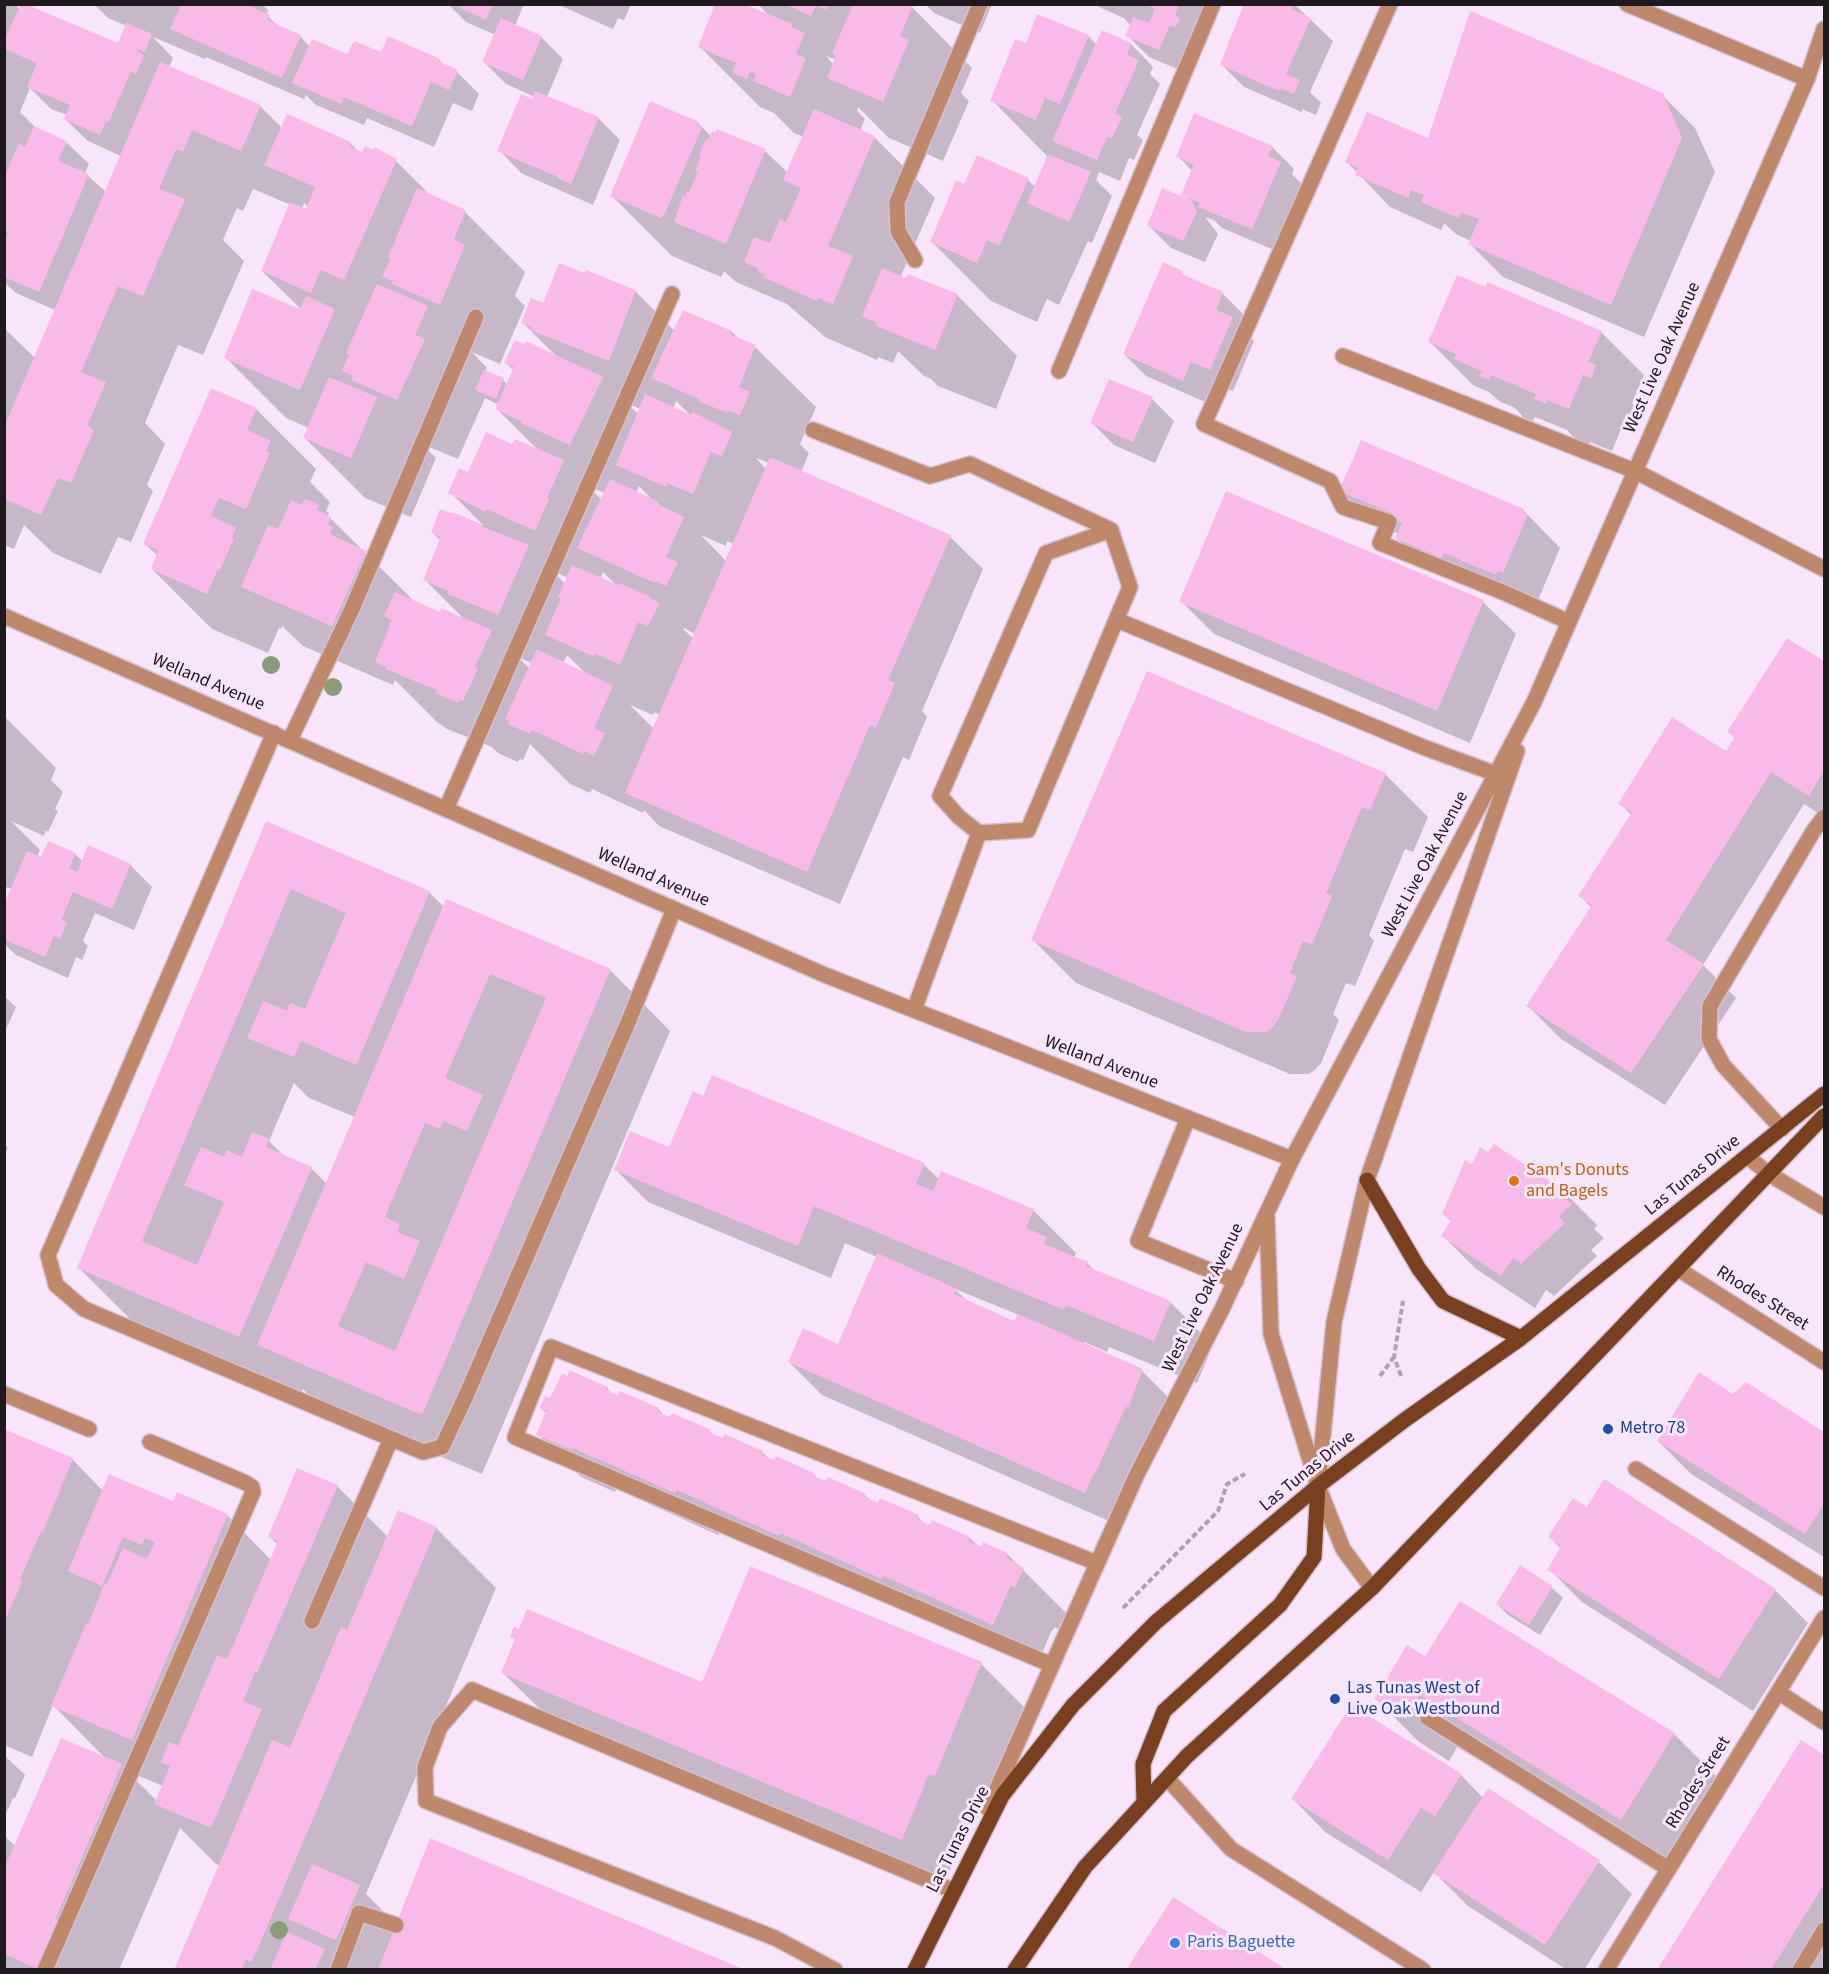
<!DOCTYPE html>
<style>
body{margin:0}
#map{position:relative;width:1829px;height:1974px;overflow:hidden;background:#f7e6fb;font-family:"Source Sans 3",sans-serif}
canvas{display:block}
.frame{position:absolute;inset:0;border:6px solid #1e181f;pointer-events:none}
</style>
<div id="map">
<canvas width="1829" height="1974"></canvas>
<div class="frame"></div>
</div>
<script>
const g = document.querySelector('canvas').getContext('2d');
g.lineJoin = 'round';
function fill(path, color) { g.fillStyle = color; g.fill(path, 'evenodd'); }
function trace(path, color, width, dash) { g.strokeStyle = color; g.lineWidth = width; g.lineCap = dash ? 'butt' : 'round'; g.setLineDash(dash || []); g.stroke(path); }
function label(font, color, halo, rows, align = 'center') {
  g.font = font + ' "Source Sans 3",sans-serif'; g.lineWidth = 6; g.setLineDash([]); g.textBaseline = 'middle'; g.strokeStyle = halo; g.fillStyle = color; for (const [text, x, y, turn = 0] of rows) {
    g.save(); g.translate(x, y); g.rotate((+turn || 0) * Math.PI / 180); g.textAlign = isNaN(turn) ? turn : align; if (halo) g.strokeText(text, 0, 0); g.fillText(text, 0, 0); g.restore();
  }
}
fill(new Path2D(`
 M4,4H15L20,9L118,45L127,26L108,18L94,4H262L268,10L266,15L281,28L300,36L310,47L348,56L382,54L389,38L439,60L445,66L457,72L479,94L472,111L453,103L434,147L367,118L364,125L316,105L306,95L304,99L206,57L205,59L153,37L173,58L169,67L260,106L282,128L350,143L360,153L396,161L432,197L465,212L525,272L515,296L525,306L500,364L472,352L487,368L485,372L503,380L508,385L514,371L506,363L556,356L523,323L587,272L636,292L675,331L732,332L739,339L755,347L816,407L800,444L809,453L801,472L950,537L983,569L922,711L927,717L909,760L903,757L840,904L659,826L644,810L643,813L592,789L590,793L570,784L530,744L523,760L520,759L518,762L498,753L492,747L447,729L437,722L395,680L393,685L303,646L282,626L281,629L279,628L268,653L212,629L152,569L158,556L145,544L256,409L316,469L310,482L330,502L326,511L329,513L328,516L416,603L440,614L465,620L425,580L441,541L433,533L452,514L484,526L450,492L469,474L513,446L539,451L497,409L499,405L485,398L458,459L422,444L436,458L411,517L365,498L305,438L309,428L286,418L226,358L304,312L262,271L291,205L253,189L243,211L237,208L223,240L244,261L203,355L178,345L145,423L165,444L147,485L153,491L131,542L118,537L101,574L53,553L24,525L14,549L4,545V328L35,358L55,310L16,293L4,282ZM30,88L51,109L67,115L65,119L88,141L121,156L106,192L85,173L89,164L66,142L37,129L20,112ZM304,203L308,207L307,211L302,209ZM676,401L692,417L673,409ZM627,403L640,409L638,414ZM756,458L769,463L766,469ZM587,486L605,493L602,500ZM639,486L653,501L636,493ZM701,535L726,546L727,541L734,544L726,561ZM553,571L568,578L565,584ZM603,572L617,586L600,579ZM684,628L695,634L693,638L683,629ZM567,655L586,674L563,663ZM518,657L532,663L530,669ZM630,705L653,715L654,712L660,715L654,729Z
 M448,4H524L515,26L541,37L563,59L547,97L598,118L620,140L593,205L521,173L499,150L535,97L506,84L484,62L496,35L466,22Z
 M631,4L624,20L618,18L613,29L557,4Z
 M758,4H905L912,7L972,68L961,93L969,101L943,161L889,138L858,107L857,111L865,119L860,131L875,138L935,198L900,278L957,295L1017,356L996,409L938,386L931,379L924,376L898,351L893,363L878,357L877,360L825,337L787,304L736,282L724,271L721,277L672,256L612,196L698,123L711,136L716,134L718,131L765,151L788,173L804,137L794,133L774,113L760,107L700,47L770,17ZM826,56L836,60L834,65Z
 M925,4H992L980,33L934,13Z
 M1092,4H1211L1182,71L1149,57L1127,35L1131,26L1124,18Z
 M1245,4H1294L1333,41L1310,92L1321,103L1316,115L1302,109V112L1244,87L1222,65L1230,46L1228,44Z
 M1102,32L1131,44L1153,67L1150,74L1160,84L1137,135L1143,140L1134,160L1129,158L1120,181L1099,172L1096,180L1112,196L1092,243L1088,241L1059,305L1047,299L1037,322L991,301L931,241L965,186L1028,180L1035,187L1048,157L992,100L1026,45L1088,36L1097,45Z
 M1662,95L1695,128L1715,172L1644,337L1503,277L1470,244L1471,241L1456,234L1444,223L1441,230L1390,207L1347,162L1429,140Z
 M1272,147L1294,169L1292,174L1303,185L1274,250L1222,228L1214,220L1205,217L1218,234L1205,262L1171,248L1148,225L1190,201L1183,194L1192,171L1178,156Z
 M1182,273L1188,278L1223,294L1245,316L1240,326L1254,341L1233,391L1214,383L1205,402L1146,376L1124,354Z
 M1601,332L1644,375L1632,403L1638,409L1634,420L1626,417L1612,451L1590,442L1589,446L1578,442L1567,430L1535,417L1532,422L1525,419L1515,408L1499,401L1489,392L1473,385L1430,342Z
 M1152,399L1174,421L1155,463L1114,445L1092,423Z
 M1341,491L1523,510L1560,548L1536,605L1477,585L1475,590L1430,571L1397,538L1399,534L1374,524Z
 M1181,601L1483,602L1516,634L1470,743L1214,634Z
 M1788,640L1824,663V817L1804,804L1703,965L1736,998L1665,1105L1561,1039L1528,1006L1592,908L1580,896L1631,815L1620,803L1727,753L1736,739L1729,732Z
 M1148,673L1385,774L1428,817L1413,852L1405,849L1369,935L1374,941L1355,986L1346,983L1333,1014L1339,1020L1321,1063L1315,1070L1309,1074H1290L1076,983L1033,940Z
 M4,716L56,768L51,780L63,792L55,809L58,811L48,832L46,830L44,836L11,821L40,850L37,857L42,859L75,854L83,862L130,865L152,887L134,930L95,913L83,941L88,946L82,960L76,957L68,978L16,955L4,944V908L13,889L5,887L4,889Z
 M267,823L429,892L444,907L610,970L670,1031L482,1474L319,1405L303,1389L299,1396L138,1327L78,1267ZM294,1083L309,1098L355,1117L327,1184L311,1168L285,1157L269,1141Z
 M4,996L16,1007L4,1034Z
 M713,1077L924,1165L940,1180L1033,1210L1076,1253L1074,1258L1087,1263L1095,1271L1170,1302L1213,1345L1197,1383L1109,1347L1107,1352L1084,1342L1083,1345L1142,1371L1175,1404L1118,1525L822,1395L789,1362L839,1346L877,1257L845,1243L831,1278L648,1202L615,1169L676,1151L704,1098ZM955,1289L1019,1315L1015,1323L968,1302Z
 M4,1144L8,1148L4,1157Z
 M1473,1166L1564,1192L1597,1225L1594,1229L1604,1238L1591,1250L1597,1256L1554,1296L1546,1290L1535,1308L1476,1269L1443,1236L1452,1222L1443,1214Z
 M570,1372L607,1388L613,1395L659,1410L665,1416L710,1432L715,1436L724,1440L725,1436L763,1453L770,1460L813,1474L819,1480L865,1495L871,1501L879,1504L881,1500L918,1517L926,1525L931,1527L933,1522L970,1538L979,1547L1007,1554L1066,1613L1058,1629L1055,1627L1051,1632L1036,1667L927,1617L925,1621L823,1575L822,1578L720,1532L718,1535L616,1489L615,1492L581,1477L538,1434L547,1414L541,1408L551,1400L569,1378Z
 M1746,1384L1824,1433V1557L1691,1474L1658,1441L1733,1396Z
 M4,1430L73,1460L103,1491L174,1503L227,1515L271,1560L278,1545L270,1537L337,1486L388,1537L436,1528L496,1588L366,1894L397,1925L740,1970H351L337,1963L343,1970H176L220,1866L216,1864L180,1828L119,1970H4V1835L16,1847L106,1759L53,1705L32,1757L4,1745ZM127,1771L163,1786L157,1801Z
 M1587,1509L1775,1590L1808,1623L1753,1711L1582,1602L1549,1569L1561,1549L1550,1537Z
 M1521,1567L1552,1588L1563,1598L1540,1635L1508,1615L1497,1604Z
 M1460,1603L1674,1734L1717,1777L1665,1862L1463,1737L1449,1761L1419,1742L1376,1699L1426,1658Z
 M512,1637L703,1683L981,1664L1024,1707L978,1818L972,1816L945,1882L546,1715L503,1673L516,1641Z
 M1802,1742L1824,1756V1970H1659Z
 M4,1755L25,1775L15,1798H13L4,1818Z
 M1461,1775L1483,1798L1488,1790L1599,1862L1632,1894L1584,1970H1567L1468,1906L1434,1872L1421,1892L1325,1832L1293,1799Z`), '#0003');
fill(new Path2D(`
 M21,4H26L118,43L126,23L152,34L145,52L137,49V51L144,55L136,74L131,71L109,122L106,121L100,135L64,119L70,105L27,87L37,63L4,49V41Z
 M181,4H245L270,15L267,20L301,35L282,78L170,29Z
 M452,4H493L486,20Z
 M715,4H744L792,24L791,27L805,33L796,54L806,58L790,97L753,81L756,74L750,72L747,79L732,73L736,63L698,47Z
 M784,4H828L826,10L816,5L811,16Z
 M853,4H909L913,6L900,36L909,40L883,102L827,78L836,56L832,54Z
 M1145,4H1179L1175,15L1180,18L1176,27L1170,25L1159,50L1125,36L1133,17L1149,23L1155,9Z
 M1244,4H1293L1291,9L1311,18L1286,74L1300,80L1294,94L1280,88L1279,91L1220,65Z
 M1470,11L1663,93L1682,138L1611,305L1468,244L1479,219L1461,212L1458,218L1421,202L1424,195L1411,190L1408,198L1355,175L1358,168L1345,162L1367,112L1428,138Z
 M1037,14L1089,35L1060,104L1045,98L1036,120L990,101L1015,39L1026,43Z
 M501,18L542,36L523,80L482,62Z
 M1102,30L1131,43L1127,55L1139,60L1115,114L1122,117L1112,138L1107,137L1097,160L1052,141Z
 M388,36L440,59L438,61L458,70L449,90L431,82L412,126L344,97L341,104L292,83L312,39L347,54L354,41L381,52Z
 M160,62L261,105L241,151L192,130L183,152L176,149L159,189L185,199L143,296L118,286L81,372L106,382L87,426L94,430L71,483L58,478L41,515L5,499V425Z
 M535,91L599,117L571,184L557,178L558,177L497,151L521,94L532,99Z
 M650,101L699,122L698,125L702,127L665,213L661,218L610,196Z
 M814,109L875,136L828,246L853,256L833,304L818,298L817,301L763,277L764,274L758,272L759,269L744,262L754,237L770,243L780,219L786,222L801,188L783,180Z
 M1194,113L1273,146L1268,156L1281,162L1252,229L1198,207L1200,203L1181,195L1194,164L1176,157Z
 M287,114L351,142L350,147L362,152L365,146L373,150L374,147L397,159L344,280L321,270L311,293L261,271L290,202L306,209L315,187L264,165Z
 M34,126L67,141L58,161L89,174L39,292L4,277V242L8,233L4,231V178L19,143L25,147Z
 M717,129L766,149L726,244L674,222L683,195L685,196L687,191L689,192L698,172L695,171L701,156L699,155L706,139L708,140L712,131L716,132Z
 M1048,154L1091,172L1069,222L1027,203Z
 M977,155L1029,178L999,246L987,240L977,263L930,242L956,180L964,184Z
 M417,188L466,210L454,239L465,245L440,305L392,284L393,281L382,276L391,258L388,257Z
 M1162,188L1191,200L1197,211L1183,241L1147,226Z
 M1163,262L1183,271L1182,274L1223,292L1216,310L1233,317L1210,370L1191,362L1183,381L1123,354Z
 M559,263L584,273L586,270L636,290L609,361L530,330L532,327L521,323L531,298L543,303Z
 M882,268L906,278L908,274L958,294L935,350L876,326L877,323L862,316Z
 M1457,275L1486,287L1487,282L1602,331L1588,362L1596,365L1591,378L1583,375L1569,409L1547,400L1546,404L1534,399L1536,394L1491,375L1489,380L1480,376L1482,371L1454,359L1456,354L1428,342Z
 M377,284L428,306L415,335L425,339L397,400L351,380L353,376L342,371L349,355L346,353Z
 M252,289L300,309L306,296L335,309L300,390L224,358Z
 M683,310L732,331L731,335L756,345L739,387L750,392L740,415L729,411L728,413L698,401L699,399L651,378Z
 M515,340L524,344L526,341L603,377L570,445L521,423V421L495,409L514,367L504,363Z
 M484,370L504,378L496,399L475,390Z
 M329,377L377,397L351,458L303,438Z
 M1109,379L1153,397L1133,442L1090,423Z
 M211,388L257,408L247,430L271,441L266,451L270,452L246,509L219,498L211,516L236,528L232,537L234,538L220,570L218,569L207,594L151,569L158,550L143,544Z
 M645,394L691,415L693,412L732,432L722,456L711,452L693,494L667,483L666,487L616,465Z
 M486,432L512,444L515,439L564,460L547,498L549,499L535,531L487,509L486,512L448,493L459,468L468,472Z
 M1361,440L1524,509L1523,512L1528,514L1503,573L1498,571L1496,575L1444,553L1442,558L1395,538L1402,523L1391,518L1393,514L1339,491Z
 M770,457L951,535L888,680L895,683L876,728L870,725L807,872L625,793Z
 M610,479L659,502L658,504L684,517L666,557L678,562L666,586L656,581L655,583L577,548Z
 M1226,491L1484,600L1437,711L1179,602Z
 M305,499L319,505L317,510L331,517L328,525L333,527L330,534L366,551L332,626L241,587L268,525L278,529L291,500L302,505Z
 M440,509L451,513L452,512L481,524V526L529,545L498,615L448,594L449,591L423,580L441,537L431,533Z
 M572,565L618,585L619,583L649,596V598L660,603L648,626L638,622L620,665L594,653L593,656L545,635L561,598L558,597Z
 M395,592L440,612L441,608L492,630L475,667L478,668L463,701L459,700L458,703L436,693L437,690L385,669L386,667L375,662L392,620L384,616Z
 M1787,638L1824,661V770L1809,796L1771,772L1666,940L1704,964L1631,1073L1526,1006L1592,905L1578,896L1632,812L1618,804L1672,717L1726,751L1735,737L1727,732Z
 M537,649L613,686L594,728L605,733L594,756L584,751L583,754L532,730L530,734L508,724L509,721L505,719Z
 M1147,671L1386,773L1370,810L1362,807L1326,893L1332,896L1312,944L1303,941L1290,973L1297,976L1278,1020L1273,1027L1266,1032H1246L1031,940Z
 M266,821L430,891L356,1065L301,1041L294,1057L247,1038L263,1001L287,1011L290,1003L305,1009L346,913L291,889L142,1241L197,1265L224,1202L184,1185L201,1147L224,1157L227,1150L242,1157L252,1132L269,1139L266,1147L312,1167L239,1337L77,1268Z
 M48,841L76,853L69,868L77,872L88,845L131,864L112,909L73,892L61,920L67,922L60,939L54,936L45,957L4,939V904L27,851L41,857Z
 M446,899L611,969L422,1415L257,1345ZM490,974L546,998L395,1351L338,1326L366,1262L404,1279L420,1241L397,1232L400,1224L385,1217L425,1123L440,1129L443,1121L467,1131L483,1095L445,1078Z
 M712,1075L925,1163L916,1184L933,1191L941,1171L1034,1209L1026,1228L1047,1237L1044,1244L1088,1262L1086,1266L1171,1301L1154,1341L1066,1305L1064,1310L814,1206L798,1246L614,1170L630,1131L669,1147L693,1091L703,1096Z
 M1494,1144L1565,1191L1561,1197L1572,1204L1559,1216L1565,1223L1521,1264L1513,1258L1501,1276L1441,1236L1451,1220L1442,1214L1465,1160L1472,1164L1480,1147L1488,1152Z
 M877,1253L957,1289L954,1294L1014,1321L1018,1314L1143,1369L1128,1408L1126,1406L1095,1474L1094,1473L1085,1493L788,1362L803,1328L838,1344Z
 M569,1370L608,1387L606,1390L618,1395L620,1391L659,1408L658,1412L670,1417L672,1413L711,1430L710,1433L723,1438L724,1434L763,1451L762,1455L774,1460L776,1456L814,1473L813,1476L827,1481L828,1477L866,1494L865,1497L878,1503L880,1498L919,1515L917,1519L930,1525L932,1520L970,1537L968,1541L981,1547L983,1542L1008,1553L1006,1557L1024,1568L1015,1587L1011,1585L1009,1589L993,1625L884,1576L882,1579L780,1533L779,1536L677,1490L675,1493L573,1448L572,1450L536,1435L546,1411L539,1408L545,1396L550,1398L562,1373L568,1376Z
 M1699,1372L1733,1394L1746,1382L1824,1432V1504L1805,1534L1657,1441Z
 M4,1429L73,1458L43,1532L41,1531L20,1579L23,1580L4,1622Z
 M297,1468L338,1485L257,1673L255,1672L243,1701L262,1709L211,1828L154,1804L170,1766L161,1762L169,1742L178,1746L217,1655L227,1659L278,1541L268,1537Z
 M109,1474L173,1501L177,1492L228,1514L132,1740L51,1706L86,1624H88L105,1583L107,1584L123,1548L145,1558L147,1556L148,1557L155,1542L145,1538L142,1545L123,1537L102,1586L68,1571Z
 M1604,1479L1776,1589L1719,1679L1547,1570L1561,1546L1548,1537L1573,1498L1587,1507Z
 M398,1510L437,1527L252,1962L246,1960L242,1970H174L272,1740L290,1748L341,1627L347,1630Z
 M1520,1565L1553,1586L1529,1625L1496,1604Z
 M750,1566L982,1662L935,1776L929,1774L902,1840L501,1673L515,1639L510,1637L514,1626L519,1629L527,1609L702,1682Z
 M1460,1601L1675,1733L1621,1820L1420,1695L1406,1719L1374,1699L1407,1645L1425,1656Z
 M1351,1705L1462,1774L1435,1816L1421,1808L1388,1860L1291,1799Z
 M61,1738L122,1764L56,1918L59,1920L38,1969L4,1954V1869Z
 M1801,1740L1824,1755V1884L1771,1970H1657Z
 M1488,1788L1600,1860L1545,1945L1433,1873Z
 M430,1838L743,1969V1970H378Z
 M312,1864L360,1885L336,1940L288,1919Z
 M1173,1897L1287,1970H1126Z
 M287,1932L325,1949L315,1970H270Z`), '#fabae9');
const service = new Path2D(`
 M1390,4L1204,424L1330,481L1343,507L1389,522L1380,543L1505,593L1569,622
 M915,260L898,231L897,202L980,4
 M1343,356L1635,471L1824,569
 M1059,371L1213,4
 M813,430L930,476L970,464L1111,530L1130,587L1028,830L979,833L959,817L940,796L1046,553L1111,530
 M1117,620L1423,747L1496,774
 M274,733L48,1255L56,1285L84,1309L423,1452L442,1447L465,1398L627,1025L674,909
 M290,740L352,609L476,317
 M446,809L672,294
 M914,1010L979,833
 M1188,1118L1138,1241L1236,1281
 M1782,1129L1723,1065L1709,1039L1710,1006L1814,830L1824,817
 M1748,1157L1769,1174L1824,1207
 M1678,1269L1824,1362
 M4,1394L89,1429
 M1636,1469L1824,1588
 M312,1621L391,1439
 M1052,1665L515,1437L551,1347L1097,1563
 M1778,1692L1824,1722
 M1428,1718L1669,1869
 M1167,1778L1231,1849L1423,1970
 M45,1970L253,1492L252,1487L246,1483L150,1442
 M338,1970L359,1913L396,1925
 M835,1970L775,1938L426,1801L425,1767L440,1727L472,1690L952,1890
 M1606,1970L1824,1618
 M1800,1970L1824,1930`);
const minor = new Path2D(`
 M1627,4L1807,79
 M4,616L825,975L1292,1159`);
const tertiary = new Path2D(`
 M1267,1217L1271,1334L1318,1486L1343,1549L1372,1588
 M1318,1486L1334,1322L1367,1180L1517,751
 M988,1809L1137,1474L1222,1309L1292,1159L1534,702L1807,79L1824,29`);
const primary = new Path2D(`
 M1367,1180L1419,1269L1443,1301L1521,1338
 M1144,1803L1143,1764L1164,1711L1280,1605L1314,1557L1318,1486
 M915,1970L1002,1796L1073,1705L1156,1622L1318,1486L1406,1419L1521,1338L1824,1094
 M1015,1970L1085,1867L1187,1756L1372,1588L1824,1116`);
trace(service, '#d0c1d3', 18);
trace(minor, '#d0c1d3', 18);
trace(tertiary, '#d0c1d3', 18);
trace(primary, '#d0c1d3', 18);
trace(new Path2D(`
 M1380,1376L1394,1357
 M1401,1376L1394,1357L1403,1301
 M1123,1608L1218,1511L1227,1484L1245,1474`), '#aea0b1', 4, [6, 3]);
trace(service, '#c0886b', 15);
trace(minor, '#c0886b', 15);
trace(tertiary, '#c0886b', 15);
trace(primary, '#793f1f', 15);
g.fillStyle = '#8b9c79';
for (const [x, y] of [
 [271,665],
 [333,687],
 [279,1930]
]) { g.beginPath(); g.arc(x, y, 9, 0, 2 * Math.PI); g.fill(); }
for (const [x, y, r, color] of [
 [1514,1181,6,"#e8710a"],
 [1608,1429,6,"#1a4fb4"],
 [1335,1699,6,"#1a4fb4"],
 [1175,1943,6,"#3f7fe0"]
]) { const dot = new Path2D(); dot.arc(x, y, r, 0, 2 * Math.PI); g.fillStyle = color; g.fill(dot); trace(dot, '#f7e6fb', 2); }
label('18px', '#1e181f', '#f7e6fb', [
 ["West Live Oak Avenue",1663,358,-66],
 ["Welland Avenue",208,683,23],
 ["West Live Oak Avenue",1426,865,-62],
 ["Welland Avenue",653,878,24],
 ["Welland Avenue",1101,1063,21],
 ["Las Tunas Drive",1693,1176,-39],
 ["West Live Oak Avenue",1204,1298,-64],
 ["Rhodes Street",1762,1299,32],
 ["Las Tunas Drive",1308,1472,-39],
 ["Rhodes Street",1699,1783,-58],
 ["Las Tunas Drive",959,1840,-63]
]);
label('18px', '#c56008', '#f7e6fb', [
 ["Sam's Donuts",1526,1171],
 ["and Bagels",1526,1192]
], 'left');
label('18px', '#164399', '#f7e6fb', [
 ["Metro 78",1620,1429],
 ["Las Tunas West of",1347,1689],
 ["Live Oak Westbound",1347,1710]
], 'left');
label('18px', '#366cbe', '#f7e6fb', [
 ["Paris Baguette",1187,1943]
], 'left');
</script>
